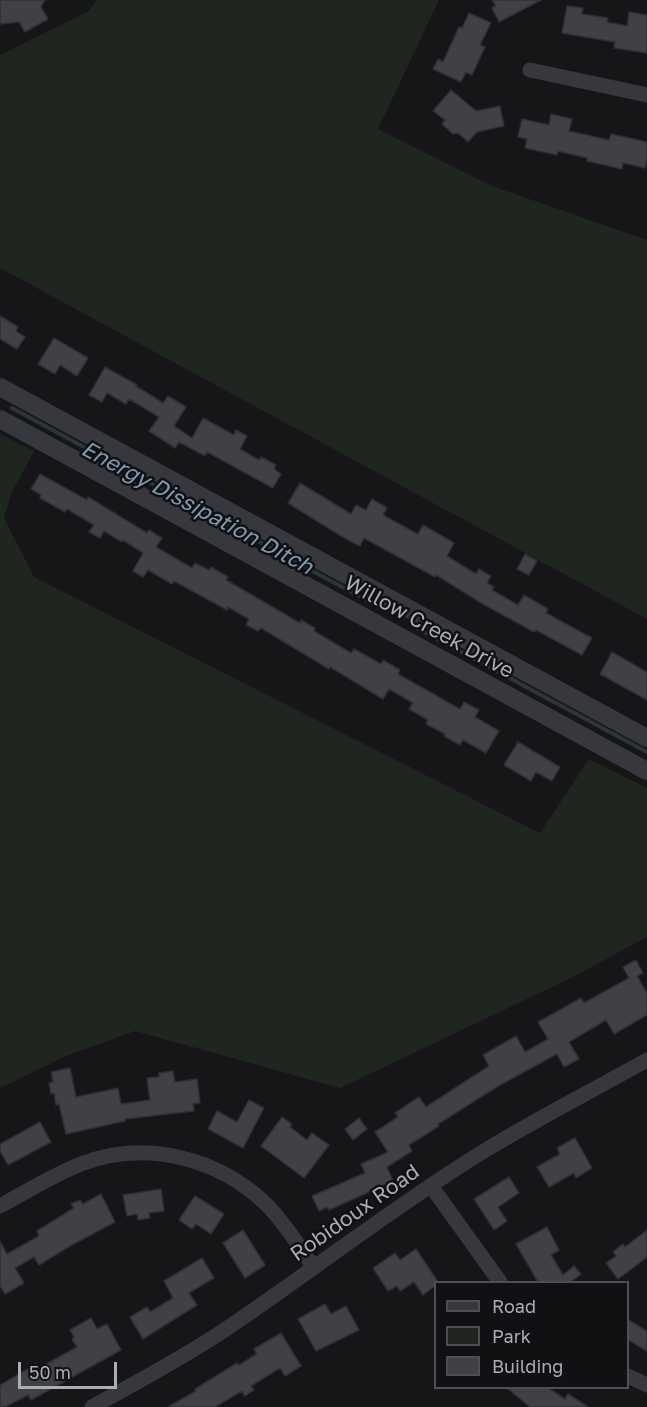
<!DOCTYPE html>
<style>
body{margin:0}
#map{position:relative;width:647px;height:1407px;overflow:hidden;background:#161618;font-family:"Golos Text",sans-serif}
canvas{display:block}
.legend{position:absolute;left:434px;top:1281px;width:195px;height:108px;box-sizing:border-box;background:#111113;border:2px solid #4d4f55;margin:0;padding:8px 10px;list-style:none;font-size:18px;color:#a8adb8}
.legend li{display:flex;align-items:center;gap:12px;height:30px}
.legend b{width:30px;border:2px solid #4d4f55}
.scale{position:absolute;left:18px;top:1362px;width:99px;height:27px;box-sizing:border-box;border:3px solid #a8adb8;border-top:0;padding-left:8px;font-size:18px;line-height:21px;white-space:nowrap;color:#a8adb8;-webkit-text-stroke:4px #111113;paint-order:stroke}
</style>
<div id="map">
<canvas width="647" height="1407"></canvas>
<ul class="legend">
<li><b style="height:8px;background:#37383d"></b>Road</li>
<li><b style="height:16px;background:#1e261f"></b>Park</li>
<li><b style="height:16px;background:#404145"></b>Building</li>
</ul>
<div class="scale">50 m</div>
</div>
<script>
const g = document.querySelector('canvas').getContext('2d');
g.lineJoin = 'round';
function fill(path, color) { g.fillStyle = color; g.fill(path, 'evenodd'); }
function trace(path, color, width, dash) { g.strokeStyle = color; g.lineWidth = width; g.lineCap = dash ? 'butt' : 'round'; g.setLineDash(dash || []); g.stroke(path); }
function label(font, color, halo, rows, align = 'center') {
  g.font = font + ' "Golos Text",sans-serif'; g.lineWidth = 5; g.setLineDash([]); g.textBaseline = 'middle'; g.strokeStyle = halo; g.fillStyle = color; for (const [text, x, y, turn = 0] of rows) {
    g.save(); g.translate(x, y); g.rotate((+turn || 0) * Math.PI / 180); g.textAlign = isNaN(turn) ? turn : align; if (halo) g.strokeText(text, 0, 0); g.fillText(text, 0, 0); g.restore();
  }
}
fill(new Path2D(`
 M97,0H439L378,129L492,186L647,240V619L0,268V55L89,11Z
 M0,434L34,451L12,492L4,518L34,577L540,833L589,759L647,788V937L573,977L340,1088L135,1031L66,1056L0,1088Z`), '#1e261f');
trace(new Path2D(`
 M12,408L381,608
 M413,626L647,752`), '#2c353c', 4);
const building = new Path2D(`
 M0,0H45L41,7L48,19L25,32L19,22L0,24Z
 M492,0H541L499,22L492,8L496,6Z
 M567,6L583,8L582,14L608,18L607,22L627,26L629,12L647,15V53L614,48L615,42L562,33Z
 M469,13L491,23L480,45L485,47L472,75L466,72L461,82L433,69L438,59L443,62L459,27L462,28Z
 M451,90L476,111L500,106L504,126L477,132L468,142L458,133L453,134L442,124L445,120L433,111Z
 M551,114L572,119L569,131L609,140L611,134L647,142V159L645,168L623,163L622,169L587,161V158L558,151L557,155L525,148L527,139L518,137L522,119L549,125Z
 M0,316L18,327L16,331L25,337L17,349L0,339Z
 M54,338L88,358L77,376L60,365L55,374L38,364Z
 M105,367L137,385L136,386L163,403L168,396L186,407L174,426L192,438L203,418L234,435L236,430L247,436L240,449L259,460L261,457L276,465L274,469L281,474L273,488L207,452L205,456L179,442L175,448L149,431L159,417L129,399L126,404L107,393L102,402L89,395Z
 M40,474L87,500L88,497L147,533L149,530L162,538L156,547L192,568L195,563L209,570L211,567L228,577L226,580L300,623L301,620L315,628L314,631L351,653L354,649L381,664L383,660L400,670L398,674L460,709L464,702L479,710L475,717L499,731L486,753L463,740L460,745L444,736L445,734L426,724L428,720L409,709L413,703L389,689L383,699L330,667L329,669L261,628L258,631L246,625L249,619L228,607L227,610L174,581L172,584L148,570L143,577L133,571L143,553L123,540L122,542L104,531L100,538L89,532L94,525L67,509L65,512L40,498L41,495L31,489Z
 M300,483L351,514L356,505L366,510L372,499L387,508L383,515L412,531L418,534L423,525L454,543L447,556L476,574L479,569L491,576L487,583L494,587L492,590L518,605L524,595L548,609L546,613L592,638L582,655L536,630L534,632L483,604L436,575L435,577L364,538L360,546L346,539L288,503Z
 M525,554L537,561L529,575L517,569Z
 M612,652L647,672V700L600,674Z
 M518,742L560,767L552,781L536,772L531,781L504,765Z
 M636,960L643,973L637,976L647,993V1015L614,1034L606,1020L569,1042L579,1059L564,1067L557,1054L500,1085L438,1124L439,1126L409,1145L412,1151L387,1167L393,1181L329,1210L327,1207L319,1211L312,1196L365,1173L361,1164L388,1152L375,1132L398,1117L395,1113L419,1097L426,1107L489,1066L483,1055L516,1036L525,1052L548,1039L538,1022L581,998L584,1003L629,978L623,967Z
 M70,1068L76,1097L118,1088L121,1104L150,1100L147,1078L159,1077V1073L173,1071L175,1082L197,1079L200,1103L193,1104L194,1111L125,1119V1121L66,1134L59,1104L56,1105L54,1093L51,1094L49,1083L53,1082L51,1072Z
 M249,1100L264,1108L243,1148L208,1129L217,1111L237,1122Z
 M282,1117L292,1124L290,1127L307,1140L312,1133L329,1145L304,1178L261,1146Z
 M359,1118L367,1129L353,1140L345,1129Z
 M40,1122L51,1142L8,1165L0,1151V1144Z
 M575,1138L592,1168L576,1178L574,1173L549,1187L537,1167L560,1154L557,1148Z
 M509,1177L519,1193L498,1207L507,1221L494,1230L474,1199Z
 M161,1189L164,1211L149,1213L150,1218L138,1220L137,1214L127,1216L123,1195Z
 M101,1194L115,1222L70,1246L39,1265L34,1257L15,1268L24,1283L5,1294L0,1286V1241L7,1254L39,1236L37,1231L74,1208L71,1204L80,1200L83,1204Z
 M195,1196L224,1214L211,1234L196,1224L192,1229L179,1220Z
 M547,1227L559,1250L551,1255L563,1275L574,1266L581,1274L571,1282H538L516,1244Z
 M243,1230L265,1265L245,1278L223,1243Z
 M647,1230V1257L618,1279L606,1263L616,1256L613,1252L623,1244L625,1247Z
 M416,1249L438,1282H435V1286L423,1295L414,1282L400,1291L397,1286L388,1291L373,1268L395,1253L400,1260Z
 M202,1258L214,1278L189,1293L197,1305L143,1339L130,1317L147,1307L150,1312L173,1298L164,1281Z
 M325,1304L331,1314L346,1306L359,1330L316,1351L298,1319Z
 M91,1318L97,1329L107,1324L121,1350L31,1400L28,1395L5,1407H0V1385L36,1364L39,1368L77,1347L72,1339L74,1337L70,1330Z
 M627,1319L647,1331V1351L627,1339Z
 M281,1333L301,1366L285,1376L280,1368L251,1386L254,1390L245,1396L242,1391L215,1407H168L196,1391L195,1389L237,1363L239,1365L257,1354L254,1349Z
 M507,1388H548L565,1399L568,1394L588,1407H530Z`);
fill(building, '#404145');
trace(building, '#303034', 1.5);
trace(new Path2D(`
 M530,70L647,95
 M431,1186L500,1282
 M0,1206C26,1192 53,1175 81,1164C145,1139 219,1158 267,1205C285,1223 299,1247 314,1267
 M628,1376L647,1385
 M92,1407C137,1382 183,1358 226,1329C310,1272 390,1210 476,1156C532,1121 590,1092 647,1060`), '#37383d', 15);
trace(new Path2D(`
 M0,387L647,738
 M0,419L647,771`), '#37383d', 18);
label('21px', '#a8adb8', '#111113', [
 ["Willow Creek Drive",429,627,29],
 ["Robidoux Road",355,1213,-35]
]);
label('italic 22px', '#7f9bb3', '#111113', [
 ["Energy Dissipation Ditch",197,508,28]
]);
</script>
